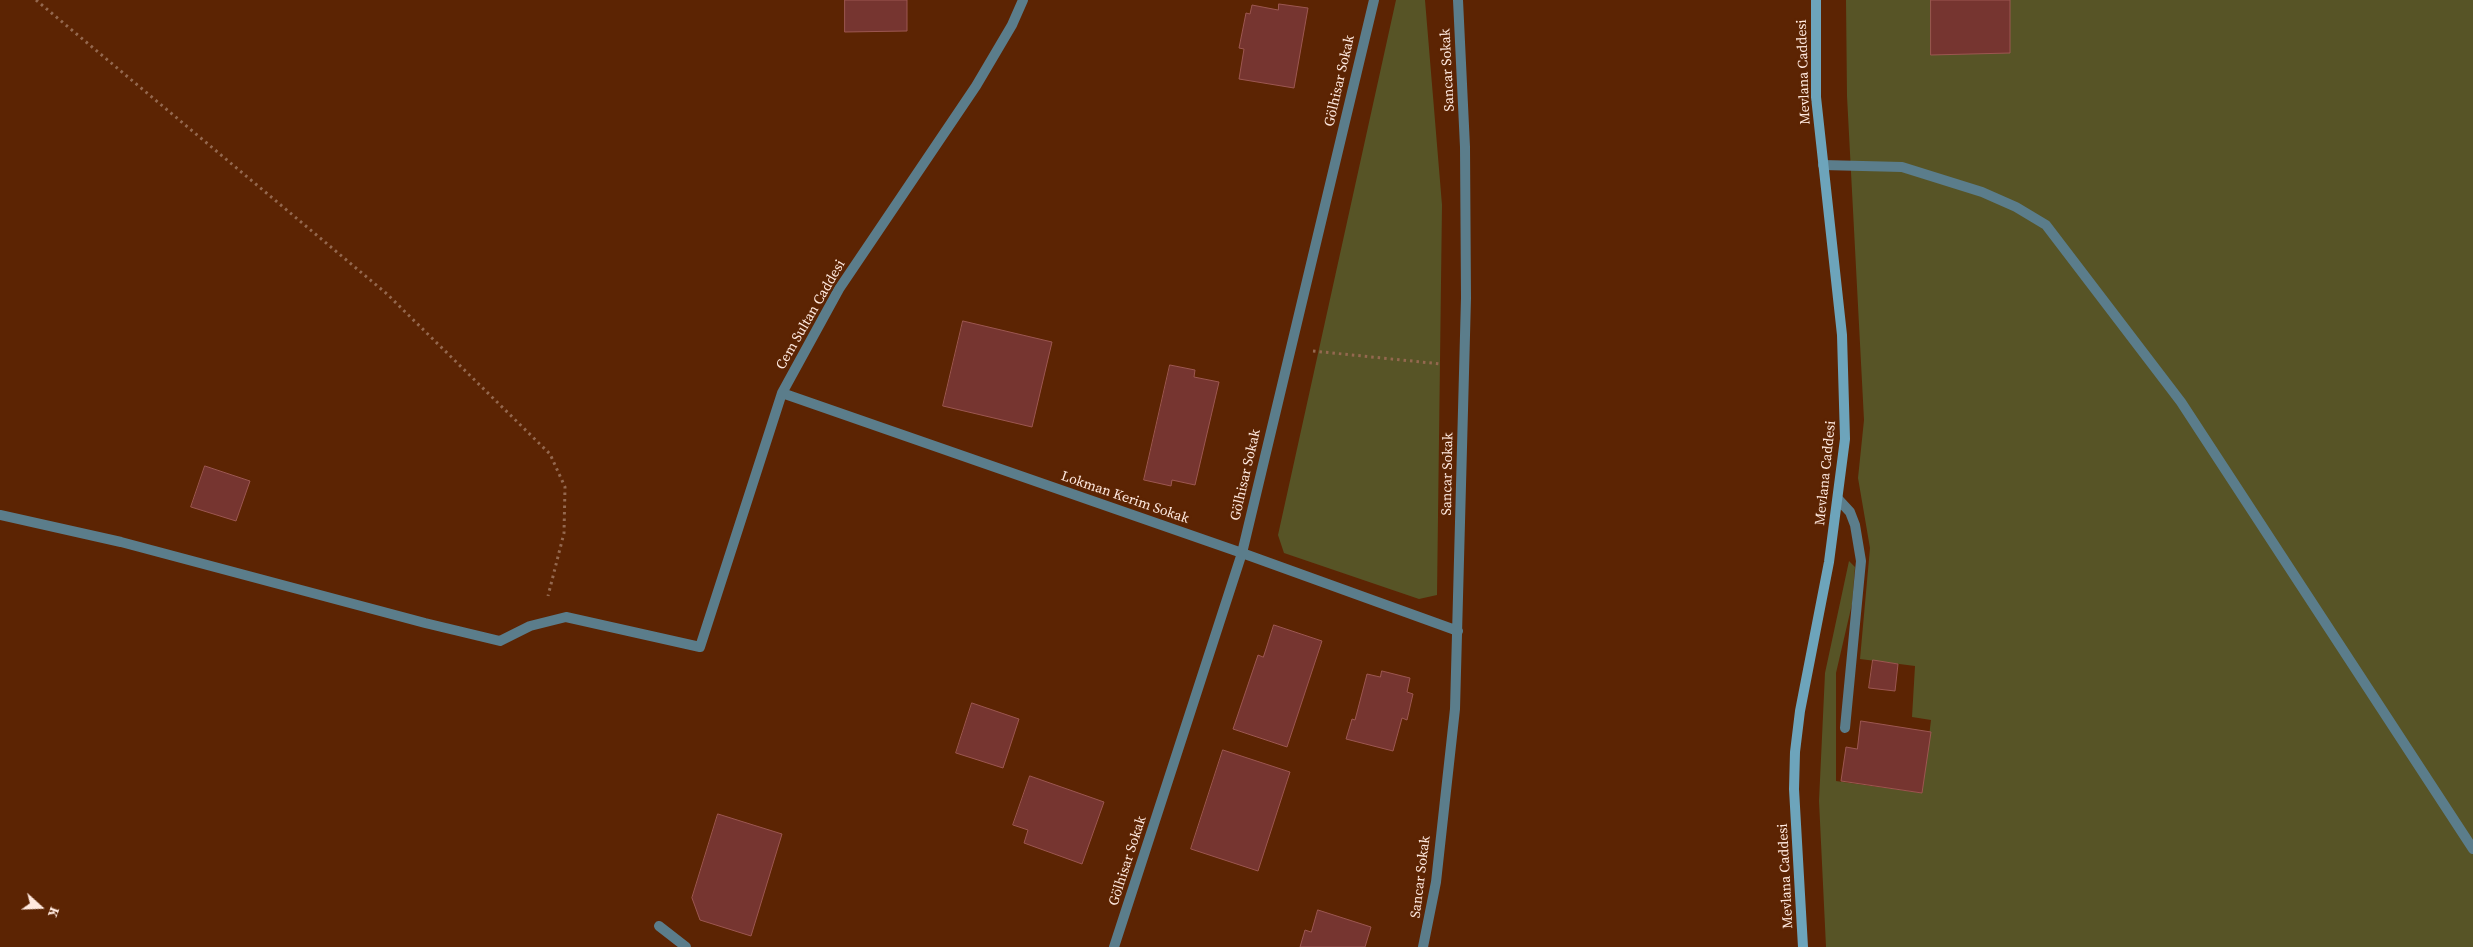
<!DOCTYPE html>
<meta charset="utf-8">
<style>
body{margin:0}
#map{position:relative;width:2473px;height:947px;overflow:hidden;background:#5c2403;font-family:"Source Serif 4",serif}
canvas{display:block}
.north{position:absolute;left:15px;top:882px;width:50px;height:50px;-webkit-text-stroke:4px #5c2403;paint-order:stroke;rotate:110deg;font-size:14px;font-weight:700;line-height:20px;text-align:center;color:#ffe9df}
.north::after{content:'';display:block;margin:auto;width:18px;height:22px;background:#ffe9df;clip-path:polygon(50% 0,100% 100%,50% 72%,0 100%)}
</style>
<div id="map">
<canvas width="2473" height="947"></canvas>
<div class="north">K</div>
</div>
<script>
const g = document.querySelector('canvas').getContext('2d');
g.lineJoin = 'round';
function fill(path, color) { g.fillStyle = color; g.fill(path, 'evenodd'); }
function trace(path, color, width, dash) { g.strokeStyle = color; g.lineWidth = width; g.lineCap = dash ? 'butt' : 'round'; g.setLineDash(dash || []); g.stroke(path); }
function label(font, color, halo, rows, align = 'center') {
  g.font = font + ' "Source Serif 4",serif'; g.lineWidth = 5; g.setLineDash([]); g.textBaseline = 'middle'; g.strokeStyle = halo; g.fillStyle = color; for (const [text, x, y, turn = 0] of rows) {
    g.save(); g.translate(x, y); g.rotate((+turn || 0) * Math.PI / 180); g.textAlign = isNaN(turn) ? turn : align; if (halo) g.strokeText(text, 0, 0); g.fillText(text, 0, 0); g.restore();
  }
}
fill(new Path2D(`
 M1396,0H1425L1442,205L1437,595L1419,599L1284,553L1278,535Z
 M1846,0H2473V947H1826L1819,801L1825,673L1849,561L1855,567L1852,604L1836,673V781L1922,793L1931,720L1912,717L1915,666L1860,659L1870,548L1858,478L1864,420L1847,96Z`), '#575426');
const building = new Path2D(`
 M845,0H907V31L845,32Z
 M1931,0H2010V53L1931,55Z
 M1279,4L1308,8L1294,88L1239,79L1244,49L1239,48L1246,13L1250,14L1252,5L1278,10Z
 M963,321L1052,342L1032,427L943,406Z
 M1170,365L1195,370L1194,377L1219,382L1195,485L1172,480L1171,486L1144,480Z
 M205,466L250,481L236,521L191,507Z
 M1274,625L1322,641L1287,747L1233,729L1258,655L1263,657Z
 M1873,660L1898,664L1895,691L1869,688Z
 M1382,671L1410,678L1407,692L1413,694L1407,720L1402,718L1393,751L1346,739L1352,719L1355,720L1367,674L1380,677Z
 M972,703L1019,719L1003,768L956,753Z
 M1861,721L1931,732L1922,793L1841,781L1846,747L1857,749Z
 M1223,750L1290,772L1258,871L1191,849Z
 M1030,776L1104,802L1082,864L1024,843L1028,830L1013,825Z
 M718,814L782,834L751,936L700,920L692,898Z
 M1318,910L1371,927L1365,947H1300L1305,930L1311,932Z`);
fill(building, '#763530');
trace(building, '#9c5751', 1);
trace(new Path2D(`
 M36,0L387,294L550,454L565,487L564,533L548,596
 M1313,351L1441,364`), '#94684f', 3, [2.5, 4]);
trace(new Path2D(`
 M1823,165L1902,167L1982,192L2016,207L2046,225L2181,402L2473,849
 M1838,499L1850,512L1855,525L1861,561L1845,728`), '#5b7d8b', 10);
trace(new Path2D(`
 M782,393L1242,553L1458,631
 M0,515L121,542L425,623L500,641L530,626L566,617L700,647L782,393L839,289L976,86L1012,25L1023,0
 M659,926L686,947
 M1114,947L1242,553L1374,0
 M1423,947L1436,882L1455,709L1466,298L1465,147L1458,0`), '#5b7d8b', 10);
trace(new Path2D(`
 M1803,947L1794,789L1795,752L1800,711L1829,562L1845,439L1842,335L1816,97V0`), '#6da4bb', 10);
label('14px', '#ffe9df', '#5c2403', [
 ["Sancar Sokak",1448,70,-93],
 ["Mevlana Caddesi",1804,72,-92],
 ["Gölhisar Sokak",1340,81,-77],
 ["Cem Sultan Caddesi",811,315,-60],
 ["Mevlana Caddesi",1826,473,-84],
 ["Sancar Sokak",1448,474,-89],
 ["Gölhisar Sokak",1246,475,-77],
 ["Lokman Kerim Sokak",1125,498,19],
 ["Gölhisar Sokak",1128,861,-72],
 ["Mevlana Caddesi",1786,876,-93],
 ["Sancar Sokak",1421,877,-83]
]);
</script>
